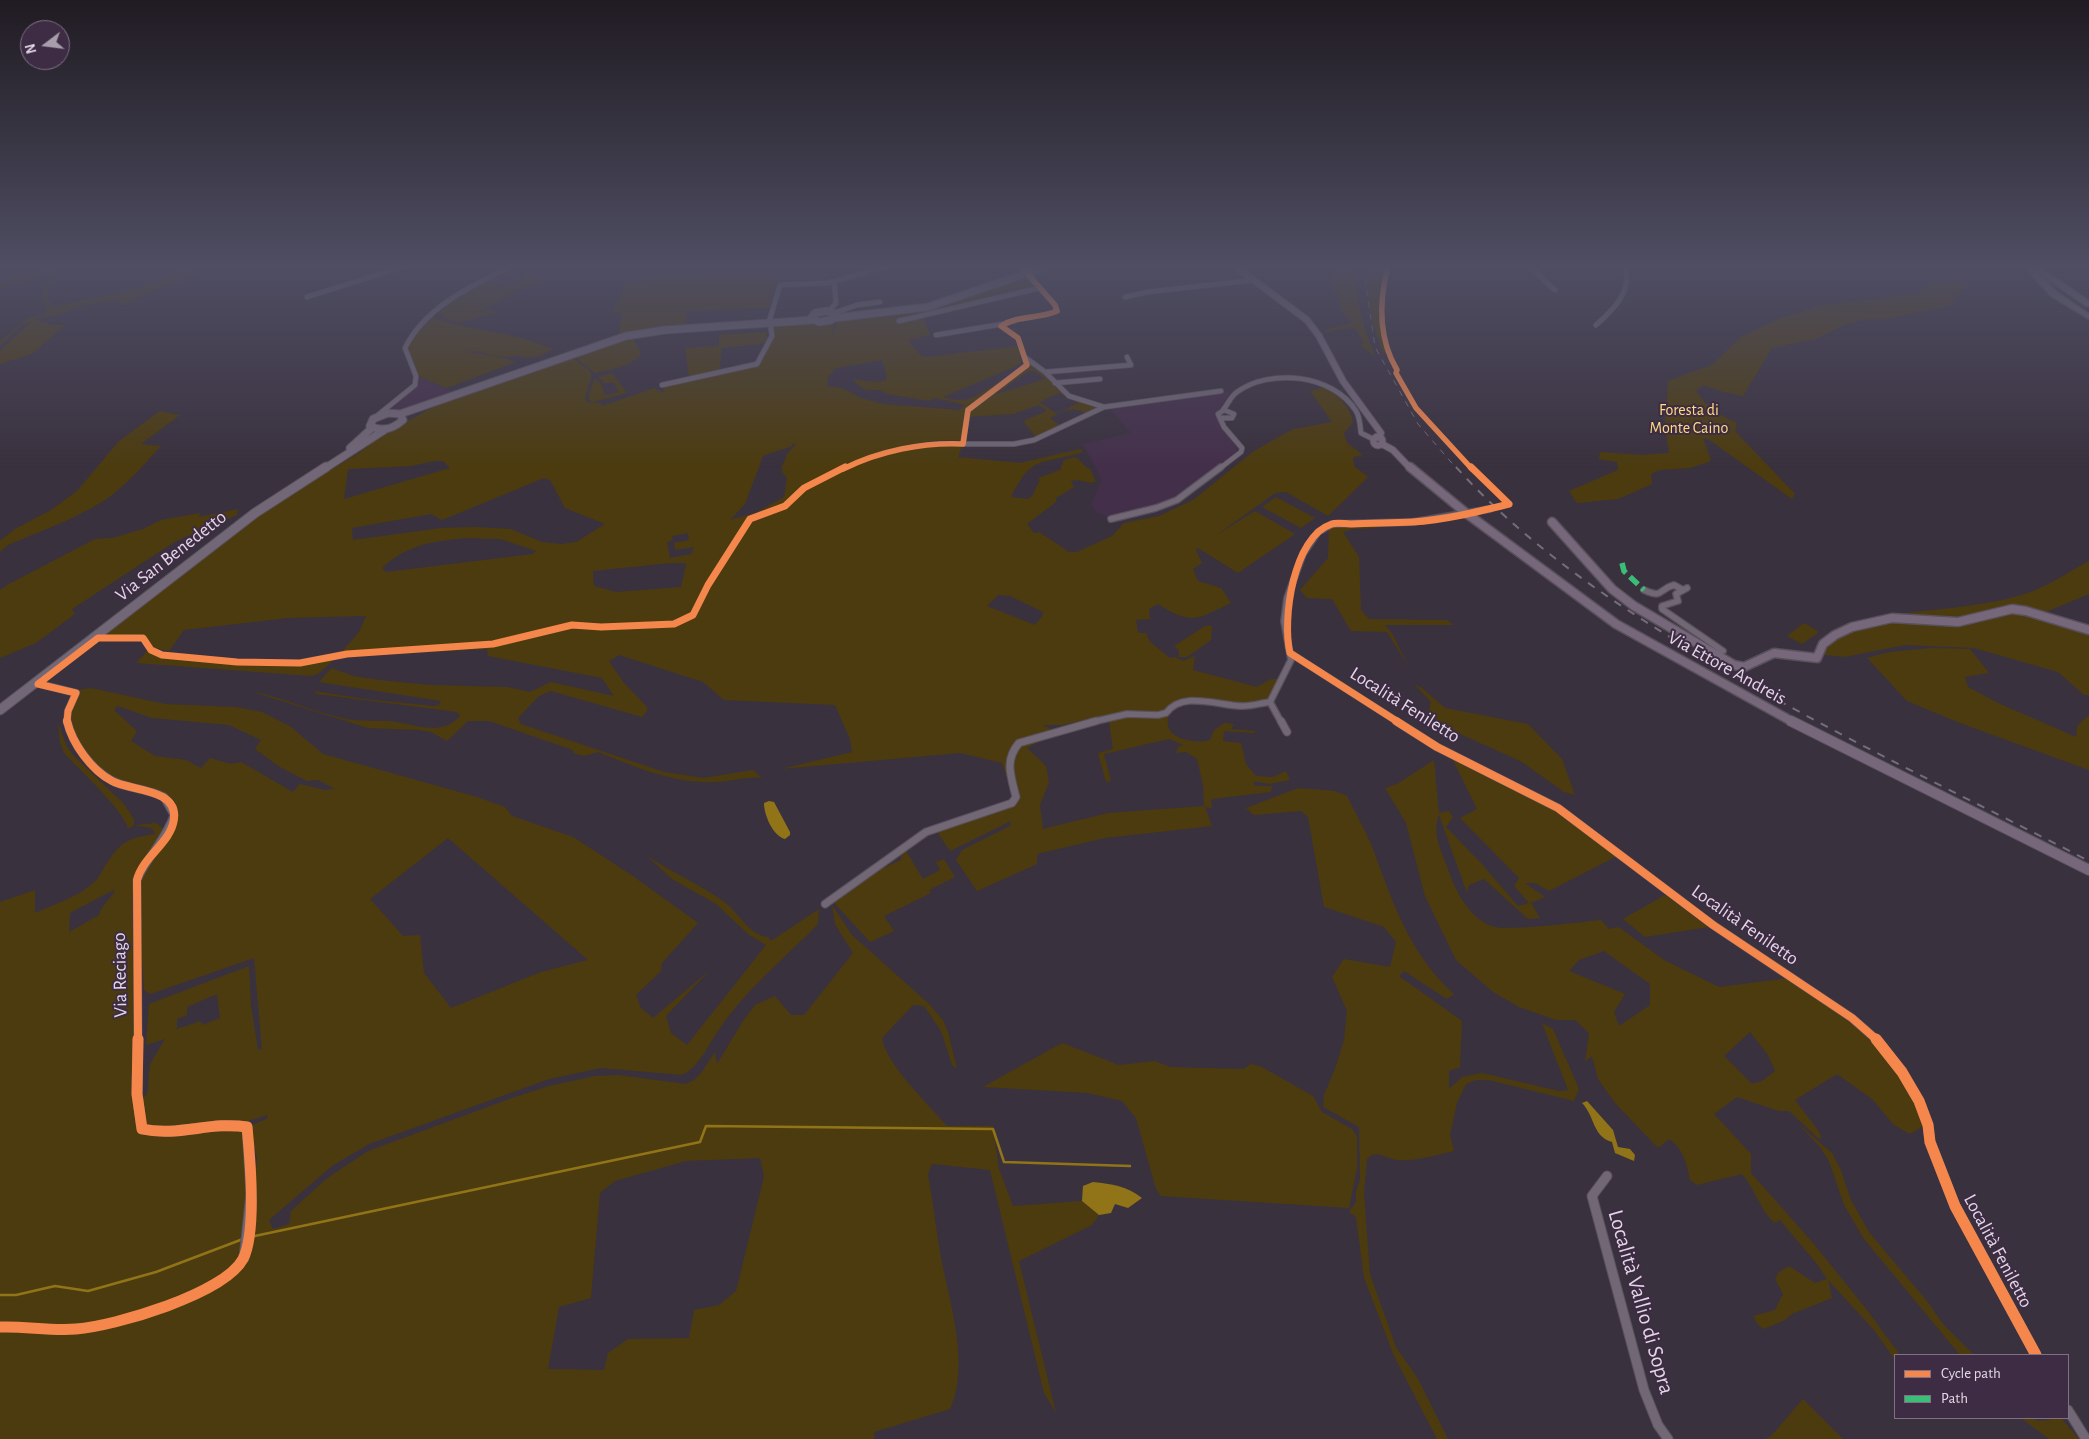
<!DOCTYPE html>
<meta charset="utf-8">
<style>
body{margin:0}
#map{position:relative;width:2089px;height:1439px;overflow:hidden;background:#3a313e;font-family:"Alegreya Sans",sans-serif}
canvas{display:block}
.legend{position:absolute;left:1894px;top:1354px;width:175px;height:65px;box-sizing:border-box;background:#3d2c43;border:1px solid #7f7084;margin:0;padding:6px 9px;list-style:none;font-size:15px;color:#e3d7e6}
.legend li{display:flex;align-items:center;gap:10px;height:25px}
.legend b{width:25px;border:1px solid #7f7084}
.north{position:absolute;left:20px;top:20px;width:50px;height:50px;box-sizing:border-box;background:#3d2c43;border:1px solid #7f7084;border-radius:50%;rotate:255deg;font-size:14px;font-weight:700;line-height:20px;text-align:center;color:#e3d7e6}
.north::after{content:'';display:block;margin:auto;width:18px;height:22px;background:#a89dab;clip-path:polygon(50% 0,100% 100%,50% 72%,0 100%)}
</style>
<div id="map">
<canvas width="2089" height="1439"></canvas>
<ul class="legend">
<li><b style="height:6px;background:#f5874c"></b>Cycle path</li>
<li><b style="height:6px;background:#3abd76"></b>Path</li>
</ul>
<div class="north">N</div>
</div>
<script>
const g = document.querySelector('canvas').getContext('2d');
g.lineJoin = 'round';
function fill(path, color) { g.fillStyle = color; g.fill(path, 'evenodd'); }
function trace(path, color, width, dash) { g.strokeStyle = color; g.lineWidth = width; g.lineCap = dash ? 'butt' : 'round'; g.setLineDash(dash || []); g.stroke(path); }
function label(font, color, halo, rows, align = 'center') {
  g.font = font + ' "Alegreya Sans",sans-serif'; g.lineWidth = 4; g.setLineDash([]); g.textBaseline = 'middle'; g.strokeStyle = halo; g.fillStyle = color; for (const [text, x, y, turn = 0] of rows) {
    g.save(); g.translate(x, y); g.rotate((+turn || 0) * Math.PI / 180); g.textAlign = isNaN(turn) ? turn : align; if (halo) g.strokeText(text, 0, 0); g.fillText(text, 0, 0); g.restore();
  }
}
fill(new Path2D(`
 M420,377L452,391L412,410L402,412L394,409L396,402L417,384Z
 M1231,391L1215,415L1234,443L1237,448L1236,452L1187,491L1164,503L1109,516L1097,513L1091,504L1102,480L1083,444L1131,433L1110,409Z`), '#442f4a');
fill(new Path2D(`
 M41,266H68L59,270L46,294L52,307C77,301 160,288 174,270L171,266H193L192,276L123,305L117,302L120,299L85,305L54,317L50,316L35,319L52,325H65L32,354L0,364V351L32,321L22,325L0,346V341L28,318L45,313L47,310C35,285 48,292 50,274L0,289V283Z
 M1338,266H1359C1352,293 1364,332 1376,357L1360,345L1364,343L1354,327L1326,332L1324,330L1352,323L1340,309L1339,293H1333L1335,287L1329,279L1334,272L1332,268Z
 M1368,266H1387C1377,295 1378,324 1388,353H1383C1373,325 1364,297 1368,266Z
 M529,272L539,275L542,284L512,292L510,296L480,310L483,312L488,309L500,312L458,323L438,315C451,298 476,287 496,277L502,280L496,284L501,287L519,282L522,278L520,275Z
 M777,273L770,308L656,312H687L685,325L619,334L622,313H613L626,281L655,280L656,277Z
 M1026,277L1034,287L999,293L898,322L923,318L930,335L908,340L921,356L927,357L1019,346L1021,364L943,397C976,408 981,387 1008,379L984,399L966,408L963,441C934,438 906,445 878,452L877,455C850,464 807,476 790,500L792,501C830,462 907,445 959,445L962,446L958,457L1020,463L1080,449L1083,451L1080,453C1039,465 1032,455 1011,497L1028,499L1032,496L1040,480L1038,478L1060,470L1064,460L1075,457C1081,460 1084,467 1090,469L1096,482C1086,484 1081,478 1071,481L1074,487L1056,498V502L1027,524L1034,533L1039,532L1069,552H1077L1112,536L1124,523L1159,516L1193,500L1254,451L1293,429L1332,422L1310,391L1324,387C1339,396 1350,406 1353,423L1344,433L1347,443L1363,455L1353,457L1354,466L1368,477L1328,516L1286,492L1275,493L1215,536L1255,511L1295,534L1238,573L1198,548L1196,550L1202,563L1193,569L1198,581L1221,588L1231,603C1197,619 1192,626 1158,604L1149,609L1150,619L1136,620L1138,633H1146L1150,642L1170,658L1175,657L1183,661L1195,656L1193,670L1257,687L1271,679H1280L1269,702L1244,704L1181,700L1160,713L1125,712L1062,725H1042L1058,732L1027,748L1046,766L1049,782L1040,805L1043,829L1108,813L1204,806L1203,785L1197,759L1186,752L1176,753L1178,747L1183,745L1169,739L1104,754L1111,781L1106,782L1098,753L1113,749L1109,722L1118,717L1169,712C1169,716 1167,721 1168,724C1169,740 1198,744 1210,740L1214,730L1224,723L1234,724L1231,729L1255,731V733L1224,731L1223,741L1241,743L1246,764L1256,776L1273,777L1286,771L1290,780L1269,784L1253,781L1255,786H1272L1271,792L1211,799L1212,808L1205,807L1212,826L1105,838L1037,854V864L977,891L956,860L962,850L1010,826L1011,821L950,851L937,832L1012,805L1013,795L1002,763L960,753L781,769L852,752L850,739L835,705L724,700L703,682L619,655L609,661L624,683L647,707V711L642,717L551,691L539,696L518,718L521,724L664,772L704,778L753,770L762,778C742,776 722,784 701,782C665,780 631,765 598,752L585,756L573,753V750L489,721H468L447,741L431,732L419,730L368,728L250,691C282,697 311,711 342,718C359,722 372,720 388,721C413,723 441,738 460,716L457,712L317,694L314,691L365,699L434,706L439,705L441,701L319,682L332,668L353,676L380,680L429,685L508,687L530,692L551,682L614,696L602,678L488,656L487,649L433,652L440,646L340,654L359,632L366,616L288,618L184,630L169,651L154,648L142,634L101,636L264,510L359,453L383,434L449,399L570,356L591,372V378L585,399L587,402L600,403L602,406L654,388L664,393L663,386L752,367L762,362L770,342L773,325C794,323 814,324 835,320L831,340L838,320L895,316L939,308ZM882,360L887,377L885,381L873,382L853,379L858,385L866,390H881L887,394L930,401L935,398L965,405L959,410L883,404L861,398L842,388L827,386L828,377L835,369L841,367ZM792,443L796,444L787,454L781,470L787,469L781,471L787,478L784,497L755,513L730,520L745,504L763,456C773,451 785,450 793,445ZM434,461H443L450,468L344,499L348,469L411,466ZM544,478L550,480L565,508L605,524L576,542L561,544L542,542L511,529L475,527L441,528L353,540L352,528L431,514L442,520ZM749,524L738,545L707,588L697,614L684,621L696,608L705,586L744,525ZM688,533L689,540L674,543L675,550L694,547L691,554L670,558L667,542L673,540L672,536ZM466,538L500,539L536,551L533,554L386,572L382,568C406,545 433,541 466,538ZM670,563H685L686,565L681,587L616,592L594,586L593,571ZM998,595L1010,596L1043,612V615L1035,625L987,606Z
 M1955,281L1965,285L1952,305L1888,319H1868L1849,323L1815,339L1772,348L1743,396L1724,392L1703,385L1696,391L1712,411L1737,423L1735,431L1795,494L1792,499L1708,439L1703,438L1711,461L1690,468L1660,470L1651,474L1652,484L1618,499L1577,503L1569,491L1618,470L1617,462L1599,459L1600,452L1640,455L1669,453L1665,427L1668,381L1712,365L1741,337L1783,317L1820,306L1917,294L1931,284Z
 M431,317L453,324L522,338L553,349C542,356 529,361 517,355C503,362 482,348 465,352L492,355L516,362L446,388L420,377L408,347L411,337Z
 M767,332L766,341L761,344L722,348L719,371L689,376L685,348L719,346V335Z
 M632,337L641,353C633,367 610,369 595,373L574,356Z
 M1028,361L1071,398L1101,407L1085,413C1072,405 1062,412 1050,418L1061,426L1036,437L1023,421L1047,411L1039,405L1013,414L968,417L969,410L1029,365ZM1029,371H1034L1045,379L996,394ZM1059,393L1078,403L1057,414L1040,402Z
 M612,373L627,393L593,402L589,400V393L595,378L601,384L605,395L619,392L614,383H604L598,377Z
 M160,411L180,415L141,444L161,446C145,463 130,481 112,495C82,517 42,530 8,545L0,552V541L15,529L51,510L77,491L119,441Z
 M1276,497L1315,518L1301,528L1262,507Z
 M238,509L237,515L176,541L72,609L75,614L36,643L0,658V590L7,585L95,539L112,538L143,529L161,520L200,513L199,517Z
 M1380,524L1377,528L1353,529L1343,532L1359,557L1361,610L1369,619L1447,620L1454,625H1385L1393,635L1408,666L1387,632L1351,631L1332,599L1307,598L1300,590L1328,558L1329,527Z
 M2089,561V594L2048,611L2036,612L2089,632V695H2084L2058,672L1974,648L1905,645L1844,657L1817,654L1821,641C1834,635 1846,626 1859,623C1909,608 1963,611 2014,597C2043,590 2063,575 2089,561Z
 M1804,623L1819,632L1802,644L1787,636Z
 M1205,626H1212L1211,640L1187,657H1179V650L1174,646Z
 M1932,648L1970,649L1989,673L1965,677L1968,687L1998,703L2076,737L2077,726L2089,715V770L1960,723L1907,701L1867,658L1889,652Z
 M147,651C164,657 179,657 197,659C243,664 290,669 336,658L318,674L311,676L136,663Z
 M1414,684L1422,688L1445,708L1528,724L1562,759L1575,795L1564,792L1522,762L1427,719L1431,702Z
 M91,688L165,704L235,707L262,712L291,727L323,754L477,797L505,807L512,816L573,837L630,874L698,923L662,963L661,971L636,995L641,1008L653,1018L710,970L666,1016L671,1033L687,1045L766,945L748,934L716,904L672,879L646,855C671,872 699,884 723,901C739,912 748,935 768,937L771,941L819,909L818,924C784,959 745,990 718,1031C707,1047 700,1066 682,1075L601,1068L549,1079L369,1144L332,1166L269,1220L273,1229L289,1224L291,1211L326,1179L368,1151L512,1098L549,1086L595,1076L618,1075L686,1084L694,1080L701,1073L715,1052L717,1064L743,1021L755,1005L775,996L791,1015H804L853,953L835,924L832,905L852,935L928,1003L943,1020L948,1032L957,1069L952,1065L941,1031L924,1006L913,1005L882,1038C885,1063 929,1105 947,1126H993L999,1169L1013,1206L1082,1201L1099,1215L1092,1225L1019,1261L1056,1413L1044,1393L990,1170L932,1164L928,1174C933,1202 936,1230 941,1258C950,1303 970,1366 950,1409L874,1432V1439H0V902L35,890V913C54,904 79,897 94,882C99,878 102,871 105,866C120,842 127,838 155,834L152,828L134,825L128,829C128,815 77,767 64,753L60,742L58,722L66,745L73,755L123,803L134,819V825L156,823L165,830C146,858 135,864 132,899L135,1099L147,1095L150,1064L165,1039L146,1045L149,1004L249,966L251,1005L258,1050L262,1049L254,958L150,994L144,990L138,901L139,880L145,867L167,840L179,813L173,799L133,787L108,775L84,751L72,729L71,709L79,693L78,690ZM117,706L152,718L229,725L261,740L255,749L280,767L307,781L318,780L335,789L325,790L300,784L293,792L241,762L231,764L210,758L201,768L186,760L155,756L131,741L137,731L114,710ZM448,838L588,960L541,972L451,1008L424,973L420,935L403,936L370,899ZM115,889C111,900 102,904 99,915L69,932L70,913ZM217,994L220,1018L202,1025L201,1021L174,1030L177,1028V1019L187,1015V1007ZM267,1115L268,1118L250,1126L257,1158L252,1214L243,1132L233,1126ZM760,1158L764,1177L736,1291L719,1305L694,1310L689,1338L628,1339L608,1353L604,1370L548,1369L559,1307L591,1298L600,1193L615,1181L686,1161Z
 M1452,758L1556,810L1617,856L1549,891L1535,883H1525L1545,897L1531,903L1540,918L1528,919L1484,879L1469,885L1467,893L1439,815C1432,833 1440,848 1447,866C1454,888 1467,916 1491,926C1507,932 1580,922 1601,920L1609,929L1619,927L1664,960L1719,987L1789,978L1858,1025L1879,1047L1907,1083L1919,1104L1923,1126L1910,1134L1894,1125L1872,1099L1837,1074L1795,1100L1820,1133L1821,1139L1818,1138L1789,1111H1779L1737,1097L1714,1114L1751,1154V1173L1814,1244L1867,1310L1900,1355H1895V1360L1874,1330L1828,1280L1832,1298L1792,1314L1785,1320L1764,1329L1758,1325L1753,1316L1775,1310L1783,1294L1775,1279L1779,1272L1789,1266L1815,1283L1827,1279L1817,1264L1780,1220L1774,1223C1760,1209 1755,1189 1742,1174L1697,1185L1690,1180C1687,1164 1683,1148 1669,1139L1658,1148L1615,1103L1598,1079L1592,1056L1585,1062L1589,1033L1575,1020H1556L1519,1007L1493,992L1456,960L1425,896L1406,823L1385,788L1397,784L1434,760L1439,813L1449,811L1453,817L1446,827L1481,863L1518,906L1529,903L1514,886L1519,878L1460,818L1477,809ZM1604,951L1650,984V1005L1619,1026L1614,1012L1625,994L1569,971L1579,960ZM1750,1032L1768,1055L1775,1071L1762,1081L1752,1084L1724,1056Z
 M1298,788L1335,791L1347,796C1355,812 1364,828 1371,844C1392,900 1409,954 1454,994L1447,999L1404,971L1399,976L1462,1021L1460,1067L1449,1071V1089L1462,1077L1482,1073L1559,1091L1568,1090L1542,1023L1553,1029L1579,1089L1574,1101L1489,1080H1476L1466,1084L1457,1103L1450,1135L1454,1151C1436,1155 1414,1162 1396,1160C1385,1158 1376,1149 1367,1159L1364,1194L1370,1274L1396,1347L1418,1379L1448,1439H1437L1394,1356L1364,1278L1356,1217L1349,1212L1356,1202V1192L1360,1179L1359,1127L1323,1107L1324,1095L1335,1069L1344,1040L1347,1011L1332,977L1344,959L1390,967L1396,942L1384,927L1324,907L1308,817L1301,811L1254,815L1246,808Z
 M906,851L923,879L940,870L936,862L944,859L955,877L929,890L931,893L884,916L894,931L870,942L836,905L834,901L881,869L901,860V856Z
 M1665,895L1709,927L1645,937L1623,919Z
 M1062,1043L1119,1065L1155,1061L1170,1067L1243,1069L1251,1064L1260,1066L1313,1096L1322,1112L1352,1129L1357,1136V1168L1349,1208L1161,1196L1156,1189L1136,1118L1122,1101L1088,1093L983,1087Z
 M1797,1123L1832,1153L1841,1170L1851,1200L1869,1232L1927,1301L1943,1324L1974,1355L1959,1354L1864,1239L1844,1205L1829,1161L1820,1147Z
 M1803,1399L1843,1439H1765L1771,1436Z
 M2021,1418H2032L2039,1421L2061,1418L2079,1439H2049Z`), '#4c3b0e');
fill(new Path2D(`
 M769,801L774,802L790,832V835L785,839C773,836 764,815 764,803Z
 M1587,1101L1613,1130L1618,1147L1630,1149L1635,1155L1634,1161L1615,1153L1612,1142C1592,1136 1595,1116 1582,1103Z
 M1093,1182C1112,1184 1127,1186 1142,1198L1128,1208L1115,1204L1111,1213L1099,1215L1082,1201L1083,1186Z`), '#927418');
trace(new Path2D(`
 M250,1237L700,1142L706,1126L993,1129L1004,1162L1130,1166
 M0,1295H16L55,1286L88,1291L156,1272L243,1239`), '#927418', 2.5);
trace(new Path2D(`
 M1490,509L1509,504`), '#534a57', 5.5, [5.5, 2.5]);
trace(new Path2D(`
 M2032,266L2047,281`), '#534a57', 8, [8, 4]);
const streetFar3 = new Path2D(`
 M1529,266L1555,290
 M869,270L891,266
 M1029,277L1055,305L1057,311C1039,319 1018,315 1001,326L1018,338L1027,365L968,410L963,444H1014L1034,440L1104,407
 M307,297L405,266
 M1125,297L1147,292L1254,280
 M829,311L836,303L834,281
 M834,313L857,305L880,302
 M899,321L1039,288
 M769,322L780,285L827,283L865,273
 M1596,325C1613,310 1633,291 1625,266
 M936,335L1003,324
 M1026,358L1045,372L1069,396L1104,407L1221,391
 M1045,372L1131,365L1127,357
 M1055,383L1100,379
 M662,385L757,364L772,336L770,321
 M1223,410C1228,404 1231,396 1237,392C1270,368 1333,374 1356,411C1360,417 1360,426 1361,433L1373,439
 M378,415L415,385L416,376L405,348C425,307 473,285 512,266
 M1219,469L1241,452L1242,448L1224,427L1218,414L1224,410L1234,414L1232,418H1222`);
const streetFar2 = new Path2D(`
 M1111,519L1156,508L1177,500L1221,467
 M1687,588L1676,594L1678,601L1662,606V609L1723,651
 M1644,590C1664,599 1658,589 1674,585L1683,590
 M1290,653L1398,722
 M36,683L76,693L68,711L67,722
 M1270,702L1281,722
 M1092,722L1127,714L1158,715L1166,713C1183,690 1219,706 1243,706C1252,706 1261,703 1270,702L1291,660L1284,621L1287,598L1303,554L1318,532L1332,524L1413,522L1490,509`);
const streetFar1 = new Path2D(`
 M67,721C73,746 95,775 120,784C135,789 150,790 164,797L174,815C166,839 147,857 137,880L138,1040
 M1281,721L1287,732
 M1396,721L1437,747L1558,808L1713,925L1852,1018L1877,1040
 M825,904L926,832L1012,803L1016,797C1011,776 1004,761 1019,743L1096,721`);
const street = new Path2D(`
 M138,1039L137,1094L142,1129C178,1137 211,1121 247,1127L251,1193L244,1258
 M1876,1039L1902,1072L1919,1101L1928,1125L1930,1142L1955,1206L2036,1355
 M1607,1176L1592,1196L1644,1390L1658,1425L1668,1439
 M2068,1410L2086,1439`);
const secondaryFar2 = new Path2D(`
 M1235,266L1307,320L1319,336L1343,381L1381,433L1379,438
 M1373.5 441a4.5 4.5 0 1 1 9 0a4.5 4.5 0 1 1-9 0Z
 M1382,444L1393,450L1411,469`);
const secondaryFar1 = new Path2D(`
 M1410,467L1466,513L1616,624L1793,722
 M1552,522L1612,589L1634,606L1734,665L1744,667L1774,653L1817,658L1823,644L1835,635L1852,627L1892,618L1958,622L2012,609L2026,611L2089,630`);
const secondary = new Path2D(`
 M1791,721L2089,870`);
const primaryFar1 = new Path2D(`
 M827,311L835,314L831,320L819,322L811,318L815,313Z
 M834,318L928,307L1048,266
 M388,413L400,414L403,420C393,429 382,432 370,426L373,419Z
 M400,414L626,336L665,330L813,320
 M350,448L372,428
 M324,469L386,429`);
const primary = new Path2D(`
 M0,710L255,513L326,467`);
const highway = new Path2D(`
 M2024,266H2038L2089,301V306H2086L2037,272L2057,292L2089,314V319L2051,296Z`);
trace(streetFar3, '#58505b', 6);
trace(streetFar2, '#58505b', 8);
trace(streetFar1, '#58505b', 9);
trace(street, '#58505b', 11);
trace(secondaryFar2, '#58505b', 8);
trace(secondaryFar1, '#58505b', 11);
trace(secondary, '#58505b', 12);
trace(primaryFar1, '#58505b', 9);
trace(primary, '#58505b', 11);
trace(highway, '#58505b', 3);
trace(streetFar3, '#716775', 4.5);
trace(streetFar2, '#716775', 5.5);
trace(streetFar1, '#716775', 7);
trace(street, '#716775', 9);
trace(secondaryFar2, '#76687a', 6);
trace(secondaryFar1, '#76687a', 8);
trace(secondary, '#76687a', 10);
trace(primaryFar1, '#726777', 7);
trace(primary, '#726777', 9);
fill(highway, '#766c7a');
trace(new Path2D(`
 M1363,266L1375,347L1418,424L1457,469`), '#766d7a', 1, [6, 6]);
trace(new Path2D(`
 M1456,467C1524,543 1611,602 1698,654C1824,730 1958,793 2089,861`), '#766d7a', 2, [8, 8]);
const streetBridge = new Path2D(`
 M1024,271L1029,277`);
trace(streetBridge, '#58505b', 6, []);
trace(streetBridge, '#716775', 4.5);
trace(new Path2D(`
 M1622,563L1624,571L1644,590`), '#3abd76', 5.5, [11, 5.5]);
trace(new Path2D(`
 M1388,266C1379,301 1378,338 1397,370L1396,373L1416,408L1472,469
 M843,469C879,451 923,442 963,444L968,410L1027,365L1018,338L1001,326C1018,315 1039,319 1057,311L1055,305L1021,266`), '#f5874c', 5.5);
trace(new Path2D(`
 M1471,467L1509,504
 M67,722L68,711L76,693L38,684L98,638H143L151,650L162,655L237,662L300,663L347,654L493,644L572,625L601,627L674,624L693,615L708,585L750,519L785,506L804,488L845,467
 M1398,722L1290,653C1282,620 1293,536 1332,524C1337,522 1345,524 1351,524C1371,523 1392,523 1412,522C1445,520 1477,512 1509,504`), '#f5874c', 7);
trace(new Path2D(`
 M67,721C72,743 91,770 112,781C130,791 178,788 174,819C171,843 143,856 137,880L138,1040
 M1396,721L1437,747L1558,808L1713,925L1852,1018L1877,1040`), '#f5874c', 8);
trace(new Path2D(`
 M1876,1039L1902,1072L1919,1101L1928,1125L1930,1142L1955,1206L2036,1355
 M0,1327C25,1326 50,1331 76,1329C115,1326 224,1294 243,1259C257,1232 250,1157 247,1127C211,1121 178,1137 142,1129L137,1094L138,1039`), '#f5874c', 11);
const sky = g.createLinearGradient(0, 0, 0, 468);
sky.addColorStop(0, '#201b22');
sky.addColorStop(0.57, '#4f4e63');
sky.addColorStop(1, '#4f4e6300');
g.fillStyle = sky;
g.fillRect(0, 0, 2089, 468);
label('16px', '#ffdc81', '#3d2c43', [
 ["Foresta di",1689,410],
 ["Monte Caino",1689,428]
]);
label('19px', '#e3d7e6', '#3d2c43', [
 ["Via San Benedetto",171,556,-38],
 ["Via Ettore Andreis",1727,668,29],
 ["Località Feniletto",1405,705,32],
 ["Località Feniletto",1745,925,35],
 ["Via Reciago",120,975,-91],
 ["Località Feniletto",1998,1251,62]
]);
label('22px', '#e3d7e6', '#3d2c43', [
 ["Località Vallio di Sopra",1641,1302,74]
]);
</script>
